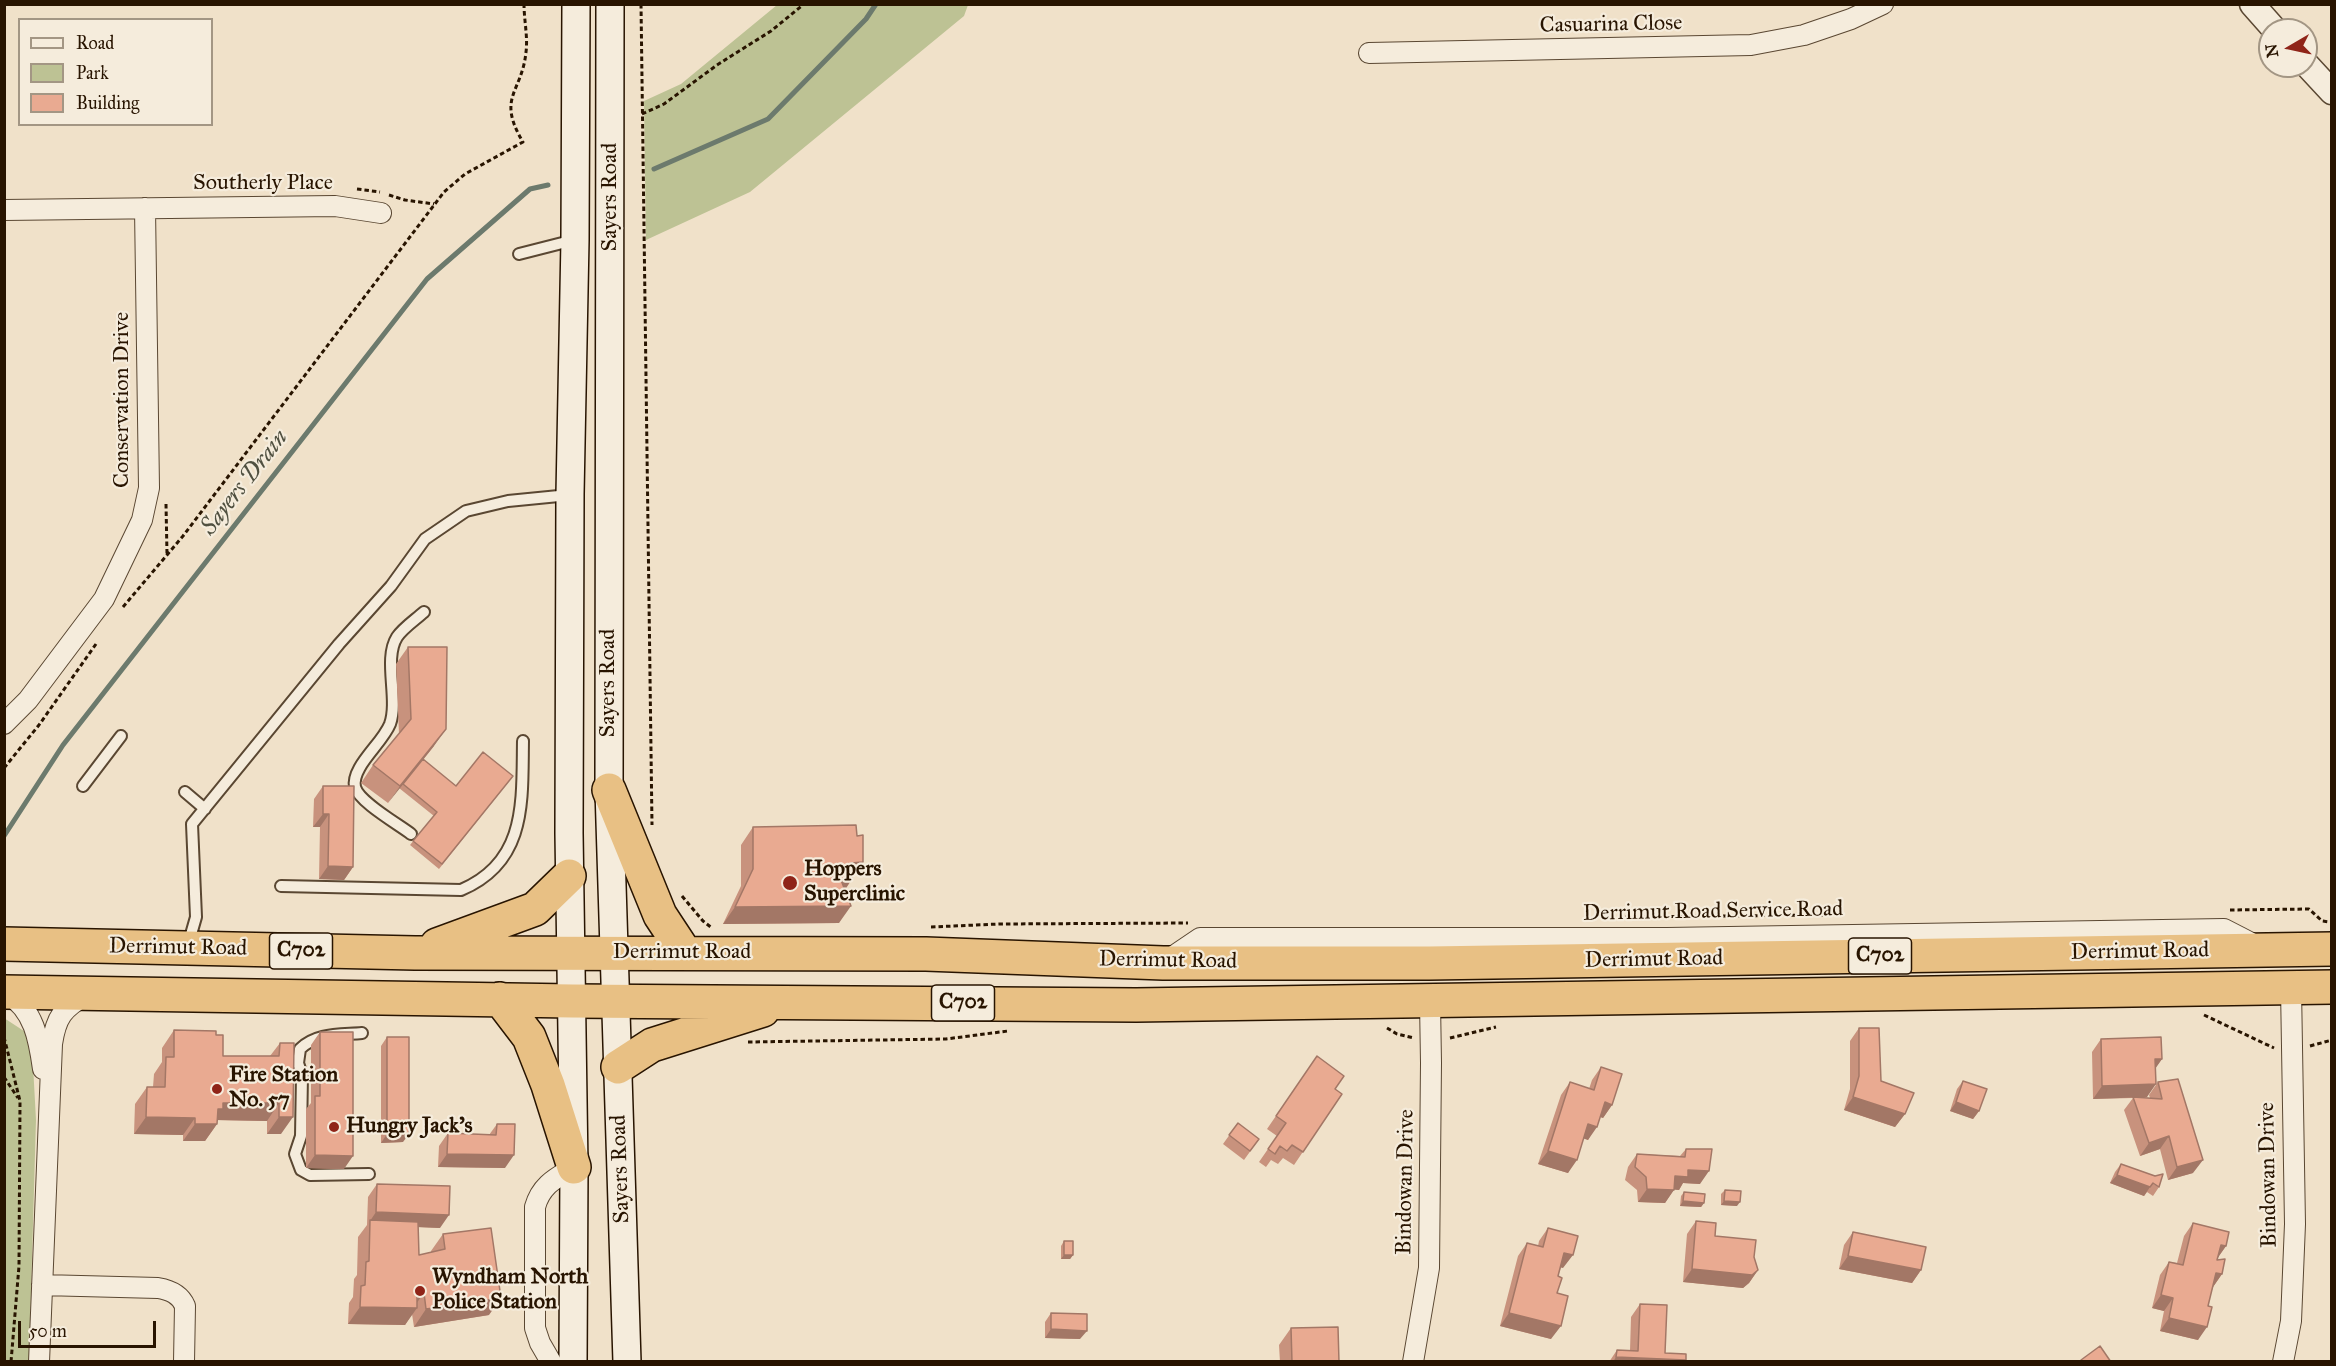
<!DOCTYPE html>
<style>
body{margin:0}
#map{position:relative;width:2336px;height:1366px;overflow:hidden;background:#f0e1c9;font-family:"IM FELL Great Primer",serif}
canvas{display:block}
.frame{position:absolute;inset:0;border:6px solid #281400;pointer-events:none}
.legend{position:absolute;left:18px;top:18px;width:195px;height:108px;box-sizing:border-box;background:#f5ecdc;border:2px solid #a39684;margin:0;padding:8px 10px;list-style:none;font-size:18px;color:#281400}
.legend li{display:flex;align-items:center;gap:12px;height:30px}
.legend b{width:30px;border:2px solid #a39684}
.north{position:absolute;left:2258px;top:18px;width:60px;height:60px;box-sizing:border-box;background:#f5ecdc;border:2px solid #a39684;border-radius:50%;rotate:261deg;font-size:16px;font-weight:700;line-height:24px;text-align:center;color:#281400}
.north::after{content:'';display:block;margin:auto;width:21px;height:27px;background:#8f2418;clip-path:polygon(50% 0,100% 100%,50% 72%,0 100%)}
.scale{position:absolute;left:18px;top:1321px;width:138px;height:27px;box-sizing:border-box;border:3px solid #281400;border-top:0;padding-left:8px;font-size:18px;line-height:21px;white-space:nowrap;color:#281400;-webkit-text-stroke:4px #f5ecdc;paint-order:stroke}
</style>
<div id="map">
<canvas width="2336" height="1366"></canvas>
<div class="frame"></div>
<ul class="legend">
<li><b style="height:8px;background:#f5ecdc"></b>Road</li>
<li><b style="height:16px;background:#bdc294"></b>Park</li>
<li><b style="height:16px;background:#e9aa91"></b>Building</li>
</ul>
<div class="north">N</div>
<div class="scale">50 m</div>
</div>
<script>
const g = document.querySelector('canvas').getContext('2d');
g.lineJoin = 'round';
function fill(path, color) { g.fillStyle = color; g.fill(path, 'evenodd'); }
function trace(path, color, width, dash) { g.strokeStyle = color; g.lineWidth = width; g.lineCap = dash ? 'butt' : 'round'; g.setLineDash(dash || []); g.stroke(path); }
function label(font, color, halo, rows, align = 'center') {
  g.font = font + ' "IM FELL Great Primer",serif'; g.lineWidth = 4.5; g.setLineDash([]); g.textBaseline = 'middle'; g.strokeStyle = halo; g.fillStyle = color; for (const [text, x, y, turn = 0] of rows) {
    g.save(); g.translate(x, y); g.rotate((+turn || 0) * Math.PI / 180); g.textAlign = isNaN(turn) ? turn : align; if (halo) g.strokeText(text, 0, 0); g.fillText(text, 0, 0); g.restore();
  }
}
fill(new Path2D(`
 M777,5H968L964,16L750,192L646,240L644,101L681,84Z
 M4,1018L27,1033L33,1065L36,1120L29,1361H5Z`), '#bdc294');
trace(new Path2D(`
 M654,169L768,119L866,19L876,4
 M4,836L63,745L427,279L530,189L548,185`), '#6c7a6d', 5);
const service = new Path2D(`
 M519,254L574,240
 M83,786L121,736
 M185,792L205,809
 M411,834C398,824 359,802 355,787C351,767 382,744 390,724C399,699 383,659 397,637C403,628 415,620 424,612
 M281,886L461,890C527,862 522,802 523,741
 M188,945L196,917L192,824L339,644L391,586L425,539L466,511L508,501L569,495
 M362,1033C339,1035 316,1033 300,1049L298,1063L302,1075L301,1136L295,1154L301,1170L310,1175L369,1174`);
const minor = new Path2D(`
 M1369,53L1751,45L1804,35L1851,19L1883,4
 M4,210L335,206L381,213
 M4,724L28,700L104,599L142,520L149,488L145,208
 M1166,961L1200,938H1667L2224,929L2259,947
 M7,994C34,1009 39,1040 43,1069
 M42,1285L158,1288C170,1290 180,1294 185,1306L184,1362
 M39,1362L52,1044C56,1017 63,1008 86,995
 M551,1362L540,1343L535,1328V1207C541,1185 556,1178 574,1167
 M1413,1362L1429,1268L1431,1063L1430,1002
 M2283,1362L2291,1321L2295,1224L2291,988`);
const tertiary = new Path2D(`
 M2252,4L2275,30
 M2306,64L2332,92`);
const secondary = new Path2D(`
 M610,4L609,790L627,1362
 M573,1362L574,1167L569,833L570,494L575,240L576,4`);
const trunk = new Path2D(`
 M609,790L660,915L685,953
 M4,944L415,953L926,954L1163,963H1429L2332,949
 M437,945L535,909L569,876
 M4,992L572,1001L1136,1005L2332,987
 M500,999L529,1037L548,1085L574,1167
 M618,1067L652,1045L763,1010`);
trace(service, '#5a4732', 14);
trace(minor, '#5a4732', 22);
trace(tertiary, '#5a4732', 27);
trace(secondary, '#281400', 30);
trace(trunk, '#281400', 36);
trace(new Path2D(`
 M641,4L652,825
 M2306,35L2315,44
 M642,114L664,104L717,65L771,31L804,4
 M357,189L380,192
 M389,195L405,200L434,204
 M166,504L167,554
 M123,607L183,536L444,192L465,174L523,142C496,97 522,93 526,52C528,37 524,20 524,4
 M4,768L39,725L96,644
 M682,896L703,921L712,928
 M2230,910L2309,909L2322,921L2330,922
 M1618,917L1827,915
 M931,927L999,924L1188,923
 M2204,1015L2274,1048
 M1387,1028L1397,1034L1414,1038
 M4,1037L20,1101L19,1266L11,1362
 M1450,1038L1496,1027
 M748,1042L946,1039L1008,1031
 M2310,1046L2332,1040
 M4,1077L18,1098`), '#281400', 3, [4.5, 3]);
trace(service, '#f5ecdc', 10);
trace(minor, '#f5ecdc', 20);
trace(tertiary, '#f5ecdc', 24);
trace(secondary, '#f5ecdc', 27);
trace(trunk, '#e8c084', 33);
fill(new Path2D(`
 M408,647L434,746L423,760L456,786L510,780L439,869L410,845L434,816L399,788L388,803L361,783L373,765L399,734L396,664Z
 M323,786L353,867L344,880L319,879L320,827H313L314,799Z
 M753,827L857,836L863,862L845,890L839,923L723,924L741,886V845Z
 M1859,1028L1881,1081L1905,1114L1895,1127L1844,1110L1850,1089V1041Z
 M174,1030L216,1035L223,1056H270L280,1043L281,1134H267V1121L217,1120V1124L205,1141H183V1135L134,1134L135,1104L147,1087H153L154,1074L162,1062V1048Z
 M320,1032L344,1169L306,1168V1109L311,1103V1045Z
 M387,1037L403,1142L381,1143V1046Z
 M2101,1039L2162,1059L2155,1068L2147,1097H2139L2150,1098L2149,1095L2158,1082L2193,1173L2168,1180L2160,1149L2140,1156L2124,1110L2133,1098L2093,1099L2092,1052Z
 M1317,1056L1335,1089L1342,1094L1294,1165L1283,1158L1278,1164L1271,1160L1266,1167L1259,1162L1277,1136L1267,1129Z
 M1601,1067L1612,1105L1603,1118L1600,1117L1588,1140L1584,1138L1568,1173L1538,1164L1561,1095L1570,1082L1589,1089L1592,1080Z
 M1963,1081L1979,1111L1973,1119L1950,1111L1957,1089Z
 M1238,1123L1259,1139L1244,1160L1223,1144Z
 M497,1124L505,1168L438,1167L439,1146L448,1133L489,1135Z
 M1686,1149L1700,1184L1683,1183L1679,1190L1674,1189L1665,1203L1638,1202L1637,1190L1625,1180L1628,1167L1637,1154L1680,1156Z
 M2121,1164L2159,1187L2153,1196L2147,1192L2144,1196L2110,1183L2115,1172Z
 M377,1184L440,1228L418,1227L419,1255L431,1252V1251L443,1234L489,1315L414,1327L412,1314L405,1325L348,1324L349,1303L353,1297L354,1279L357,1275L358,1237L367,1225L368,1197Z
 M1725,1190L1737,1206L1721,1205V1194Z
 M1684,1192L1704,1203L1701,1207L1680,1206L1681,1196Z
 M1696,1221L1715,1236L1754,1257L1758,1270L1749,1283L1743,1288L1683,1282L1687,1234Z
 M2193,1223L2226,1246L2218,1257L2217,1260L2222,1274L2213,1287L2198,1340L2160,1331L2164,1311L2152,1308L2160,1275L2169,1262L2177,1263L2184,1236Z
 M1548,1228L1563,1268L1561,1267L1558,1276L1557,1293L1551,1339L1500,1326L1518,1256L1527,1243L1538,1246L1539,1241Z
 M1853,1232L1921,1270L1912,1283L1839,1269L1844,1245Z
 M1064,1241L1073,1255L1070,1259H1061V1246Z
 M1640,1304L1665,1353L1686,1360L1685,1362H1609L1617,1350L1630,1351L1631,1317Z
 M1051,1313L1080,1339L1045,1338V1322Z
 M1291,1328L1339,1362H1280L1279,1345Z`), '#c8927d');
fill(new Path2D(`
 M446,729L434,746L388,803L400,786Z
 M323,814H329L320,827H313Z
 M863,862L840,897H829L851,863Z
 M328,866L353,867L344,880L319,879Z
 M851,906L839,923L723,924L735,907Z
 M2155,1059H2162L2153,1072Z
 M2156,1084L2147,1097L2093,1099L2102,1086Z
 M1853,1097L1905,1114L1895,1127L1844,1110Z
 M1605,1102L1612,1105L1603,1118L1596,1115Z
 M1956,1102L1979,1111L1973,1119L1950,1111Z
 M223,1103H279L267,1121L215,1120L217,1124L205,1141H183L195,1124L218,1109Z
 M146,1117L195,1118L183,1135L134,1134Z
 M279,1117H293L281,1134H267Z
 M1588,1124L1597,1127L1588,1140L1579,1137Z
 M387,1134H409L403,1142L381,1143Z
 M2169,1136L2160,1149L2140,1156L2149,1143Z
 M1548,1151L1577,1160L1568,1173L1538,1164Z
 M447,1154L514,1155L505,1168L438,1167Z
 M315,1155L353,1156L344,1169L306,1168Z
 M2203,1160L2193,1173L2168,1180L2177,1167Z
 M1688,1170L1709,1171L1700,1184L1683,1183L1679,1190L1666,1189L1675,1176Z
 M2117,1175L2150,1187L2144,1196L2110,1183Z
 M1647,1189L1674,1190L1665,1203L1638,1202Z
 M1683,1201L1704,1203L1701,1207L1680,1206Z
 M1724,1201L1740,1202L1737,1206L1721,1205Z
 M376,1212L449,1215L440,1228L370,1225V1221Z
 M2221,1245L2226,1246L2217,1259Z
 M1564,1253L1573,1255L1563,1268L1555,1266Z
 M1064,1255H1073L1070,1259H1061Z
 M1848,1256L1921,1270L1912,1283L1839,1269Z
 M1692,1269L1758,1270L1749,1283L1743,1288L1683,1282Z
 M2216,1273L2222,1274L2213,1287Z
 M417,1293H424L413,1308H417L405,1325L348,1324L360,1307Z
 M2161,1295L2173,1298L2164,1311L2152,1308Z
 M501,1298L489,1315L414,1327L426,1309Z
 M1509,1313L1561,1326L1551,1339L1500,1326Z
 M2169,1318L2207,1327L2198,1340L2160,1331Z
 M1051,1329L1087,1331L1080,1339L1045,1338Z
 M1616,1357L1686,1360L1685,1362H1613Z`), '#a37766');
const building = new Path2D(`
 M408,647H447L446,729L400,786L373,765L411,719Z
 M483,752L513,776L442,864L413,841L437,812L403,784L423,759L456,786Z
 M323,786H354L353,867L328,866L329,814H323Z
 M856,825L857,836L863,835V862L851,863L852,879L841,880L851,906L735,907L753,869V827Z
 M1859,1028H1879L1881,1081L1914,1093L1905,1114L1853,1097L1859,1076Z
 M174,1030L216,1031V1035H223V1056H279L280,1043H294L293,1117H279V1103H223V1109H218L217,1124H195V1118L146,1117L147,1087H165L166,1057H174Z
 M320,1032H353V1156L315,1155V1096H320Z
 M387,1037H409V1134H387Z
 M2161,1037L2162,1059H2155L2156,1084L2102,1086L2101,1039Z
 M1317,1056L1344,1076L1335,1089L1342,1094L1303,1152L1292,1145L1287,1151L1280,1146L1275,1154L1268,1149L1286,1123L1276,1116Z
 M1601,1067L1622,1074L1612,1105L1605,1102L1597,1127L1588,1124L1577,1160L1548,1151L1570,1082L1594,1090Z
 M2178,1079L2203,1160L2177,1167L2169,1136L2149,1143L2133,1097L2162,1099L2158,1082Z
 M1963,1081L1987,1089L1979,1111L1956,1102Z
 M1238,1123L1259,1139L1250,1151L1229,1135Z
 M497,1124H515L514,1155L447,1154L448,1133L496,1135Z
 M1686,1149H1712L1709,1171L1688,1170V1177L1675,1176L1674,1190L1647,1189L1646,1177L1635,1167L1637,1154L1685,1157Z
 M2121,1164L2155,1176L2163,1174L2159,1187L2153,1183L2150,1187L2117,1175Z
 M377,1184L450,1186L449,1215L376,1212Z
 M1725,1190L1741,1191L1740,1202L1724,1201Z
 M1684,1192L1705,1194L1704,1203L1683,1201Z
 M370,1220L418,1222L419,1255L445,1249L443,1234L491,1228L501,1298L426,1309L424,1293H417V1308L360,1307L361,1286L365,1285L366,1262L369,1261Z
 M1696,1221L1716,1223L1715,1236L1756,1240L1754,1257L1758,1270L1752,1275L1692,1269Z
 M2193,1223L2229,1232L2226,1246L2221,1245L2217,1260L2225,1259L2222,1274L2216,1273L2208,1306L2212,1307L2207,1327L2169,1318L2173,1298L2161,1295L2169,1262L2183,1265Z
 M1548,1228L1578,1236L1573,1255L1564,1253L1558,1276L1562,1278L1557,1293L1568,1296L1561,1326L1509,1313L1527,1243L1543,1247Z
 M1853,1232L1926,1247L1921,1270L1848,1256Z
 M1064,1241H1073V1255H1064Z
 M1640,1304L1667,1305L1665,1353L1686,1354V1360L1616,1357L1617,1350L1638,1351Z
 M1051,1313L1087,1314V1331L1051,1329Z
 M1338,1327L1339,1362H1292L1291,1328Z
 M2100,1346L2111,1362H2082L2081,1360Z`);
fill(building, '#e9aa91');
trace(building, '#a37766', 1.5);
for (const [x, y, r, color] of [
 [790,883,8,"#8f2418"],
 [217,1089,6,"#8f2418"],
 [334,1127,6,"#8f2418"],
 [420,1291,6,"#8f2418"]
]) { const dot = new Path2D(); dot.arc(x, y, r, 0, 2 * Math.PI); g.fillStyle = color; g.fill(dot); trace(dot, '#f5ecdc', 2); }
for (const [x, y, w] of [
 [301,951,63],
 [1880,956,63],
 [963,1003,63]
]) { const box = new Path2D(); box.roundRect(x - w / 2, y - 18, w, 36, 4.5); g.fillStyle = '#f5ecdc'; g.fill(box); trace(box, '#281400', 1.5); }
label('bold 21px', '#281400', null, [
 ["C702",301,951],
 ["C702",1880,956],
 ["C702",963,1003]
]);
label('22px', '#281400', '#f5ecdc', [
 ["Casuarina Close",1611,25,-1],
 ["Southerly Place",263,184],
 ["Sayers Road",611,197,-90],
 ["Conservation Drive",123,400,-90],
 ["Sayers Road",609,683,-90],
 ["Derrimut Road Service Road",1713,912,-1],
 ["Derrimut Road",178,948,1],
 ["Derrimut Road",2140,952,-1],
 ["Derrimut Road",682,953],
 ["Derrimut Road",1654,960,-1],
 ["Derrimut Road",1168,961,1],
 ["Sayers Road",621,1169,-92],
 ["Bindowan Drive",2269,1175,-91],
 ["Bindowan Drive",1406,1182,-89]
]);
label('bold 22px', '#281400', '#f5ecdc', [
 ["Hoppers",804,870],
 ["Superclinic",804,895],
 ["Fire Station",229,1076],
 ["No. 57",229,1101],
 ["Hungry Jack's",346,1127],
 ["Wyndham North",432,1278],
 ["Police Station",432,1303]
], 'left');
label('italic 24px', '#505040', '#f5ecdc', [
 ["Sayers Drain",245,483,-52]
]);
</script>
